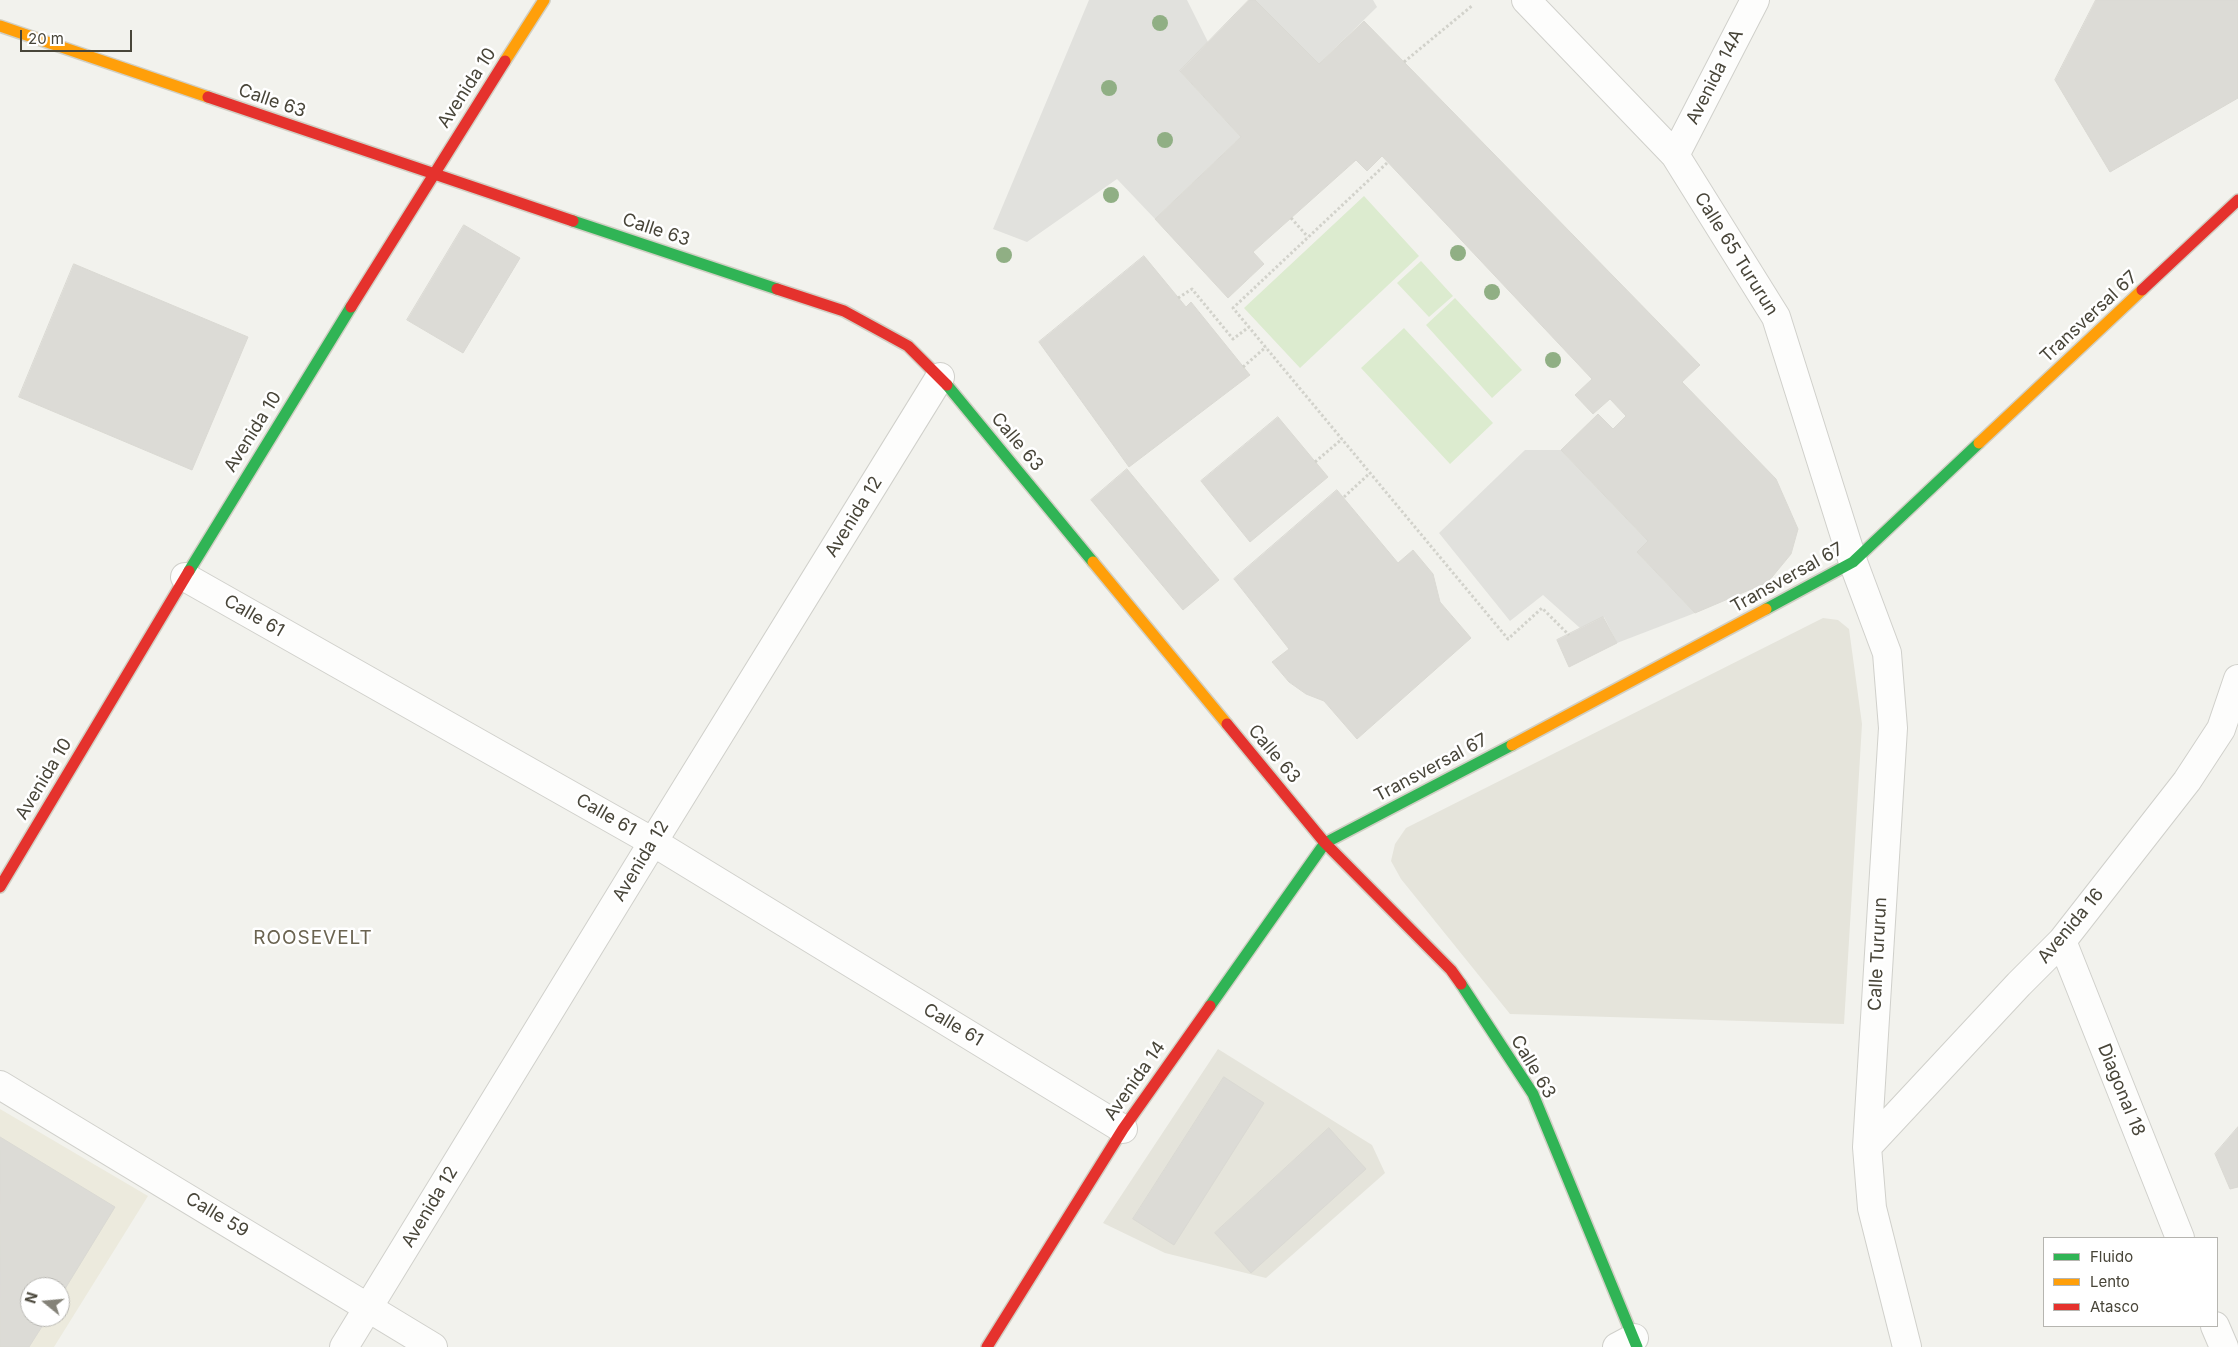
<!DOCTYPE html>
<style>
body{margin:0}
#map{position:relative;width:2238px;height:1347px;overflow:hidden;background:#f2f2ed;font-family:Inter,sans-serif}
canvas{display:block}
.legend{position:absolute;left:2043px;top:1237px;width:175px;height:90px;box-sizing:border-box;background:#fff;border:1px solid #b6b5b0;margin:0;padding:6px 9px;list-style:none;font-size:15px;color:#484539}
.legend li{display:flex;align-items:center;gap:10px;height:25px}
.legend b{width:25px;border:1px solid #b6b5b0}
.north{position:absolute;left:20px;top:1277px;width:50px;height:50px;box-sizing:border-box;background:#fff;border:1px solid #b6b5b0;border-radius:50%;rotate:287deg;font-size:14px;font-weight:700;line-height:20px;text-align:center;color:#484539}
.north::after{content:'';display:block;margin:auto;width:18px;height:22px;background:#848278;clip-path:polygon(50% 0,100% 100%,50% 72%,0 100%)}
.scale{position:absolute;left:20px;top:30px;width:112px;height:22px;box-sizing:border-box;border:2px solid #484539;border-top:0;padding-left:6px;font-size:15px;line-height:18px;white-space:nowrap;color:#484539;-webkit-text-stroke:4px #fff;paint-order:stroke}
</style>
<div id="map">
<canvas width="2238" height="1347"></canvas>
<ul class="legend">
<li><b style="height:6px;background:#30b455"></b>Fluido</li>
<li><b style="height:6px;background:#ff9f0a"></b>Lento</li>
<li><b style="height:6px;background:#e5322d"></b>Atasco</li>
</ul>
<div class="north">N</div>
<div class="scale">20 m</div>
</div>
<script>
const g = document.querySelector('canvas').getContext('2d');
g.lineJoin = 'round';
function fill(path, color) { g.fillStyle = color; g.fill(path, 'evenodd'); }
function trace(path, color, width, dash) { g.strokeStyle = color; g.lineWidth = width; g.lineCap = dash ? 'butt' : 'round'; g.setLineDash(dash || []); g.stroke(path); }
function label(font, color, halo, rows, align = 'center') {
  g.font = font + ' Inter,sans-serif'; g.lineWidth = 5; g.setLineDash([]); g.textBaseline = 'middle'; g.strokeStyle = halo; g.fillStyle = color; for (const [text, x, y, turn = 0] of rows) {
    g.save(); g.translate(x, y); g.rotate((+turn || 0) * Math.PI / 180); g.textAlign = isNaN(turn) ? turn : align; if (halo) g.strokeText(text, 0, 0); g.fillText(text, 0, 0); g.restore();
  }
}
fill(new Path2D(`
 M1823,618L1838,620L1849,629L1862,724L1844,1024L1510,1014L1401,879L1391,861L1395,844L1406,828Z
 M1218,1049L1372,1145L1385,1173L1266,1278L1165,1253L1103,1223Z`), '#e5e4db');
fill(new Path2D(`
 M0,1109L148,1196L54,1347H0ZM30,1287H60V1317H30Z`), '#eceadd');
fill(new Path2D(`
 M1364,196L1419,256L1300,368L1244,308Z
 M1421,261L1453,296L1429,317L1397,283Z
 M1455,298L1522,370L1492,398L1426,325Z
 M1404,328L1493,423L1450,464L1361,368Z`), '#dcebcf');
fill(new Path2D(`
 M1089,0H1187L1208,42L1180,71L1241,137L1155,219L1117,179L1027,242L993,229Z
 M1255,0H1373L1377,7L1319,64Z
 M1525,450H1561L1648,541L1637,552L1695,613L1617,643L1604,617L1580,628L1543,595L1510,621L1439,533Z`), '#e1e1dd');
const building = new Path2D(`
 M1249,0H1255L1319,64L1364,21L1700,365L1682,382L1776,479L1798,529L1791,554L1768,582L1695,613L1637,552L1648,541L1561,450L1598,414L1613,429L1626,416L1610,399L1593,414L1575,395L1592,379L1382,156L1367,171L1356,160L1253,252L1264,264L1228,298L1155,219L1241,137L1180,71Z
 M2096,0H2238V98L2110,172L2055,80Z
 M464,225L520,258L463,353L407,320Z
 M1144,256L1186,307L1191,302L1250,375L1129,467L1039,342Z
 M74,264L248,337L192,470L19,397Z
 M1278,417L1328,477L1250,542L1201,481Z
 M1127,469L1219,580L1183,610L1091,500Z
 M1337,490L1398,563L1413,550L1433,574L1440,602L1471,638L1357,739L1324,701L1306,694L1289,682L1272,662L1289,649L1234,579Z
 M1603,617L1617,643L1569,667L1557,640Z
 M1224,1077L1264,1103L1174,1245L1133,1219Z
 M2238,1127V1187L2230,1189L2215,1154Z
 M1329,1128L1366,1169L1251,1273L1215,1233Z
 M0,1137L115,1207L60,1297V1287H30V1317H48L29,1347H0Z`);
fill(building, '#dcdbd6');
trace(building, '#dad9d3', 1);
const street = new Path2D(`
 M1526,0L1675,155L1776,317L1853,562L1887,653L1893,728L1867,1147L1872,1208L1907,1347
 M1675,155L1755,0
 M185,577L653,842L1123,1129
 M2062,941L2180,1238
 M0,1085L433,1347
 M1867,1147L2019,984L2062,941L2187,781L2221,729L2238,679
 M2215,1326L2224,1347
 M344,1347L653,842L940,377
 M1617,1347L1634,1338`);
const fast = new Path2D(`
 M573,221L777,289
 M947,385L1093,562
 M189,571L351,307
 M1766,609L1853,562L1979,443
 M1461,984L1533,1094L1637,1347
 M1210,1006L1325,843L1512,745`);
const slow = new Path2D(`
 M0,26L208,97
 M505,61L544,0
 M1979,443L2142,290
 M1093,562L1227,724
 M1512,745L1766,609`);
const jam = new Path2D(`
 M208,97L573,221
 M777,289L844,311L908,346L947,385
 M2142,290L2238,200
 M351,307L505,61
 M1227,724L1325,843L1451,970L1461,984
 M0,887L189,571
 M987,1347L1123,1129L1210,1006`);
trace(street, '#d0d0cb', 30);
trace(fast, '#d1cfc4', 14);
trace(slow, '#d1cfc4', 14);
trace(jam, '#d1cfc4', 14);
trace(new Path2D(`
 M1404,62L1473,5
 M1387,163L1233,308L1508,639L1542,608L1569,635
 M1291,218L1308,237
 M1178,298L1192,289L1233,339L1249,327
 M1243,367L1266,347
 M1315,462L1342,439
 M1344,497L1370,473`), '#d2d2cb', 3, [2.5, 2.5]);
trace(street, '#fdfdfc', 28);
trace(fast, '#30b455', 11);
trace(slow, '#ff9f0a', 11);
trace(jam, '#e5322d', 11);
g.fillStyle = '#90af84';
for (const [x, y] of [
 [1160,23],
 [1109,88],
 [1165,140],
 [1111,195],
 [1458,253],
 [1004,255],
 [1492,292],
 [1553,360]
]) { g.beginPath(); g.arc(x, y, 8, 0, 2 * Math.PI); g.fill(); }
label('18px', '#484539', '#fff', [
 ["Avenida 14A",1715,77,-63],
 ["Avenida 10",467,88,-57],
 ["Calle 63",272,101,19],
 ["Calle 63",656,230,18],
 ["Calle 65 Tururun",1736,254,58],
 ["Transversal 67",2089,317,-43],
 ["Avenida 10",253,432,-58],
 ["Calle 63",1017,442,50],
 ["Avenida 12",854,517,-58],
 ["Transversal 67",1787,578,-29],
 ["Calle 61",254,616,30],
 ["Calle 63",1274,754,50],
 ["Transversal 67",1431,768,-28],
 ["Avenida 10",44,779,-59],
 ["Calle 61",606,815,30],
 ["Avenida 12",641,861,-59],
 ["Avenida 16",2071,926,-50],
 ["Calle Tururun",1878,954,-87],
 ["Calle 61",953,1025,31],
 ["Calle 63",1533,1067,59],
 ["Avenida 14",1135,1081,-55],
 ["Diagonal 18",2121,1090,68],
 ["Avenida 12",430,1207,-59],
 ["Calle 59",217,1215,31]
]);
g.letterSpacing = '1px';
label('19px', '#6b6451', '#fff', [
 ["ROOSEVELT",313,938]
]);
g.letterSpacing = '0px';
</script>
